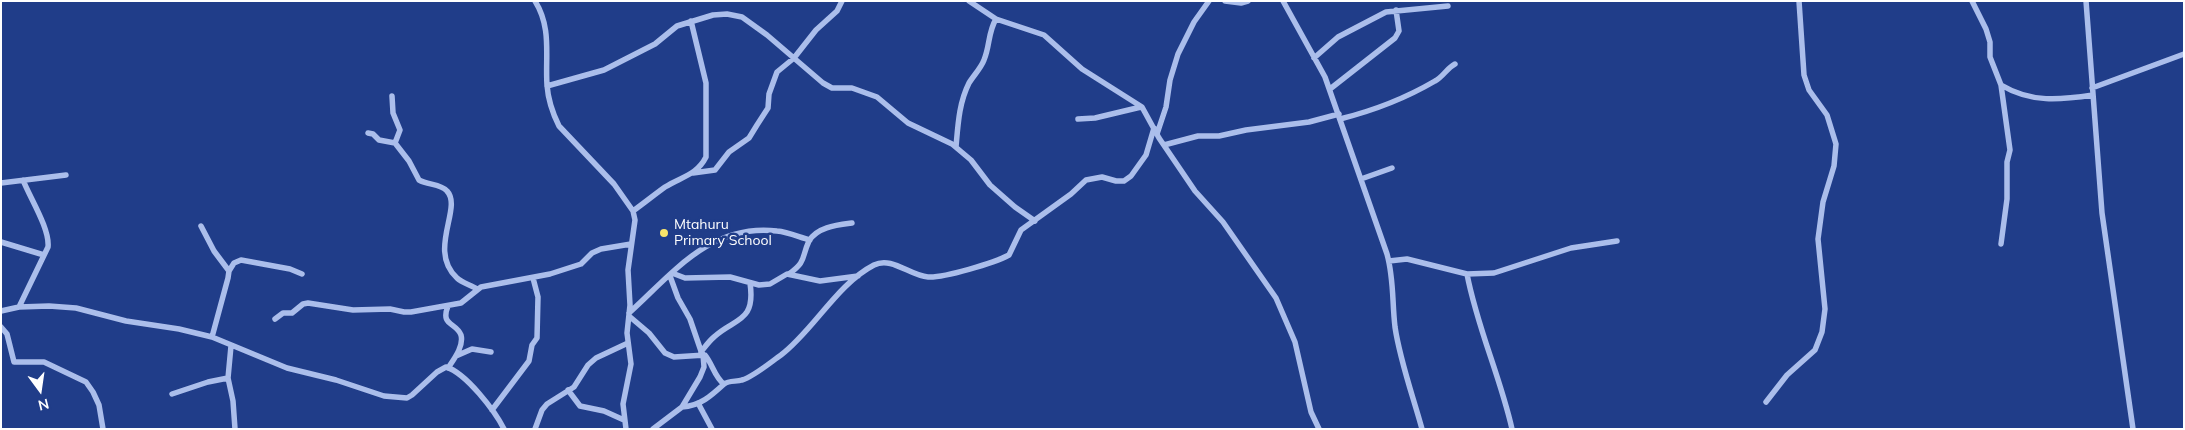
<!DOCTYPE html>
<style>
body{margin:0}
#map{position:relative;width:2185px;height:430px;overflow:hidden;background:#203d89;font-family:Mulish,sans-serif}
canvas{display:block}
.frame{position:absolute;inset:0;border:2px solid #fff;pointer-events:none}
.north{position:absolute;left:15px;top:365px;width:50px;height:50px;-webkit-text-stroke:4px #203d89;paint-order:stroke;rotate:166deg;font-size:14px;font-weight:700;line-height:20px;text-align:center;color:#fff}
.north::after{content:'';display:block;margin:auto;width:18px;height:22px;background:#fff;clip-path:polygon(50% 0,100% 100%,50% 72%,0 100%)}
</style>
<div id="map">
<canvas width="2185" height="430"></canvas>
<div class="frame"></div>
<div class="north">N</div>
</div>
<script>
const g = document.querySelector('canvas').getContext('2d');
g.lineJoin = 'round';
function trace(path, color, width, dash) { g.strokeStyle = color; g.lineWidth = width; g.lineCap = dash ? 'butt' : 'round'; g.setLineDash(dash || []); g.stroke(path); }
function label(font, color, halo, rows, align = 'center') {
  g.font = font + ' Mulish,sans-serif'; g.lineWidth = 5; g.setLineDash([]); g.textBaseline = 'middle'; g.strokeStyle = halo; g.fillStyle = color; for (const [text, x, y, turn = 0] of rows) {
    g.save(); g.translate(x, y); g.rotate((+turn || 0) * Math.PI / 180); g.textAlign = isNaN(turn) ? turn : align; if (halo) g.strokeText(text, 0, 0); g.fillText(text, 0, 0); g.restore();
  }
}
trace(new Path2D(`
 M535,1C552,28 545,56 547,85C548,99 553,114 559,126L614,184L633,211L635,220L628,270L630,305L627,333L631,364L623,404L626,429
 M969,1L996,19L1044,35L1082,69L1142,107L1159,138L1195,191L1223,222L1276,298L1295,342L1311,412L1319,429
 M1225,1L1241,3L1248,1
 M1283,1L1325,77L1387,254C1394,279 1392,302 1395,327C1400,361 1413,396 1422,429
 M1972,1L1986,29L1990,42V57L2001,85C2031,103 2060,100 2093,95
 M2086,1L2102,213L2133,429
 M1314,58L1338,37L1386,12L1448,6
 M547,86L604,70L655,44L677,26L713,15L727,14L742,17L767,35L823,83L832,88H852L877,97L908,123L952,144L971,160L990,185L1015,207L1035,221
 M2092,88L2184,54
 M1330,89L1395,38L1399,31L1396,10
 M392,96L393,113L400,130L395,143
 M1078,119L1095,118L1141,107
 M1340,119C1372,111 1406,98 1435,81C1443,77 1447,68 1455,64
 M368,133L373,134L379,140L395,143L409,161L419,180C428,185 441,184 447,191C463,208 427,250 457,278C462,283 471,285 477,289
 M1157,134L1166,107L1170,80L1178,54L1194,22L1209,1
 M1164,145L1198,136H1219L1246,130L1309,122L1339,114
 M956,147C958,124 959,103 969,83C974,75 981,68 984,60C990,46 988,32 996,19
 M693,173L715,170L729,152L749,138L757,125L768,108L769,94L777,72L794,58L816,30L837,11L842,1
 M1361,179L1392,168
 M1,183L66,175
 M633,211C644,203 654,195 665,187C681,177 697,175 706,157V83L691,21
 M201,226L214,251L229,271L228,278L212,337
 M1,242L44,255
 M2001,244L2007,199V162L2010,150L2001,85
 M1389,261L1407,259L1467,274L1494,273L1571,248L1617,241
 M229,271L234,263L241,260L290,269L302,274
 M672,273L685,278L730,277L759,285L770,284L787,274L820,281L858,276
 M789,274C807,261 801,258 809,241C817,227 837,225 852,223
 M1467,274C1477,327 1500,376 1512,429
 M670,276L678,298L690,319L702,354
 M448,306C440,326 456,322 461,335C464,346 454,359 448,368
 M19,307L48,247C50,229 30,198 23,180
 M1,311L19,307L49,306L76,308L126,321L179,329L212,337L287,368L336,380L384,396L407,398L412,395L437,372L446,367C466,373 495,411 504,429
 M629,313C673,273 711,223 777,231C788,232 799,237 810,240
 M629,316L649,333L665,353L674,357L705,355C712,363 715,378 724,384
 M275,319L283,313H292L303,304L308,303L353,310L390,309L404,312H411L461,303L481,287L550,274L581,264L592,253L601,249L631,244
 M1,327L7,334L14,362H44L86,382L93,392L99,405L103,429
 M231,346L228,378L233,401L235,429
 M701,352C705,347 709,341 714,337C734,318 756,323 750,283
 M456,356L472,349L491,352
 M568,390L580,406L604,411L624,420
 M172,394L208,382L228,378
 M1766,402L1787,375L1815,350L1822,332L1825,309L1818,239L1823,202L1834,166L1836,144L1827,115L1809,90L1804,75L1799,1
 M698,403L712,429
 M682,407C700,406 711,396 724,384C729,380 737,382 742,380C753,377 771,362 781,355C813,331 837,284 874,265C892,256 910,276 928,277C944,278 994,263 1009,255L1021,230L1071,194L1086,180L1102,177L1116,181H1124L1131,176L1146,155L1154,128
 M492,410L529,361L532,345L537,338L538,297L533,278
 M535,429L542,410L547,404L574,387L588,365L596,358L628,343
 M653,429L682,407L700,377L704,367L703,354`), '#abbeeb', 5.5);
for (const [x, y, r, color] of [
 [664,233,5,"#f9e56b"]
]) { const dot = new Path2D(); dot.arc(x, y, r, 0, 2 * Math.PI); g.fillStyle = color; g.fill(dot); trace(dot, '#203d89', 2); }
label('14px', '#fff', '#203d89', [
 ["Mtahuru",674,225],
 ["Primary School",674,241]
], 'left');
</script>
